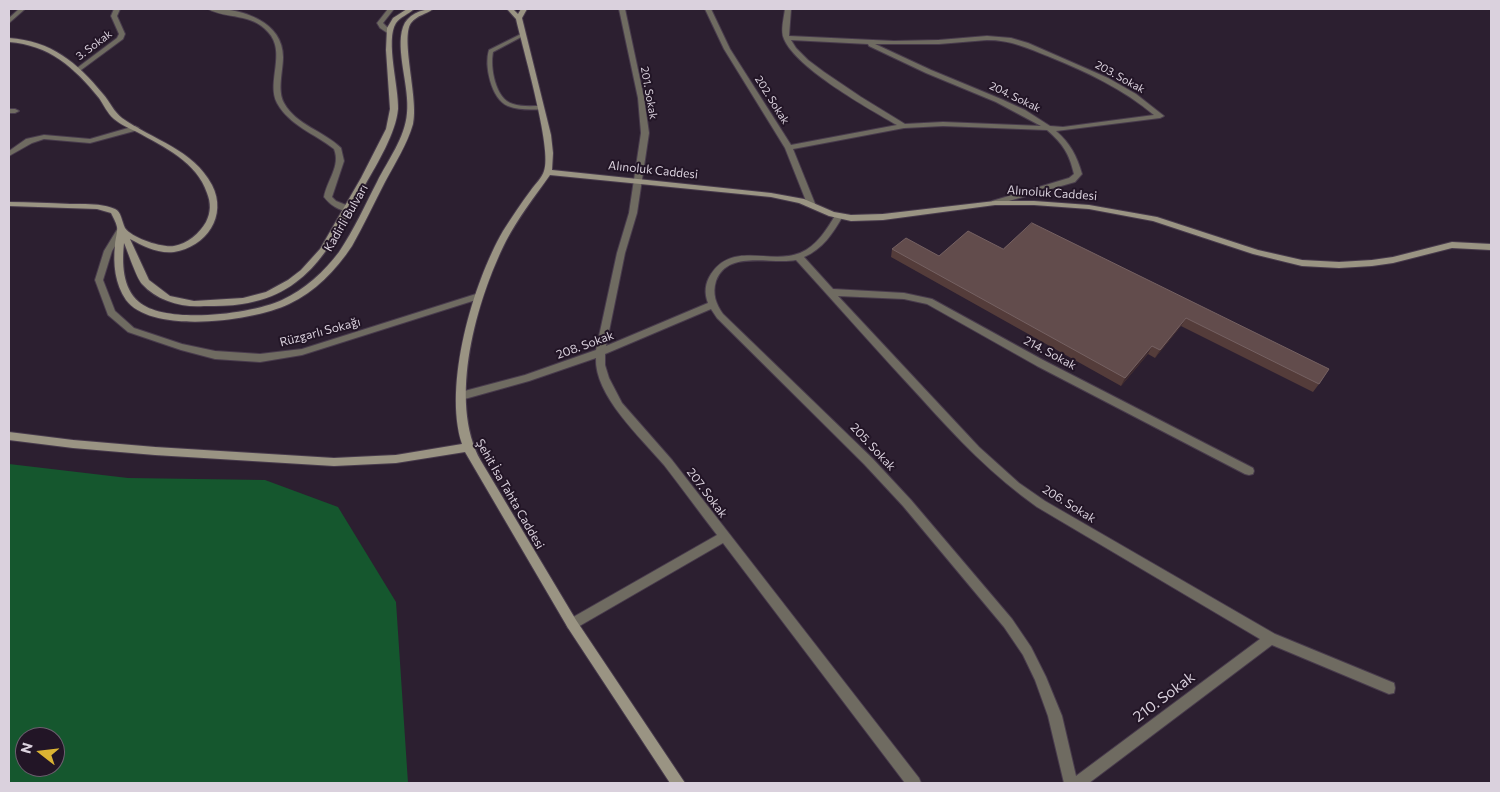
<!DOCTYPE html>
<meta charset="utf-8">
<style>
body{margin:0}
#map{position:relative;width:1500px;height:792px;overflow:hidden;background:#2c1f30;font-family:Commissioner,sans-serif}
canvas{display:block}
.frame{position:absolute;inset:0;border:10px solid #dad1dd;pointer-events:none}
.north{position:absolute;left:15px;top:727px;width:50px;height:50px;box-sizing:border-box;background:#221526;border:1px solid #6c606f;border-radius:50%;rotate:286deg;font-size:14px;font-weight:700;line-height:20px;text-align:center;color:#dad1dd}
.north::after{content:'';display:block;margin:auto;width:18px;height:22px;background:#dbb333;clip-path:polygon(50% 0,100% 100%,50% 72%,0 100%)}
</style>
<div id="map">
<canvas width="1500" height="792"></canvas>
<div class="frame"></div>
<div class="north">N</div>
</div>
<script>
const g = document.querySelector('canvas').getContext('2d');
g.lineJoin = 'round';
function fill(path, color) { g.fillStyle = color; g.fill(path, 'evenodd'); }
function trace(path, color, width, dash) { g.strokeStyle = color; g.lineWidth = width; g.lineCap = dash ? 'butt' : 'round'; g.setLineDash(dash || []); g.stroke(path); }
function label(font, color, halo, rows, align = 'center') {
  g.font = font + ' Commissioner,sans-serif'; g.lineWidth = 4; g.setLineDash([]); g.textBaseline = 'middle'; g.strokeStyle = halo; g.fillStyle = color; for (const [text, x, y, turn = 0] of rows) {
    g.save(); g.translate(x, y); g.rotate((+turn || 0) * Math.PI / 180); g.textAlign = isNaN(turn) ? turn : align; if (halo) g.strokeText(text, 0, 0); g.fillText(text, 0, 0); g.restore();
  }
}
fill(new Path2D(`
 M9,464L128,478L265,480L338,507L396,602L408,783H9ZM25,737H55V767H25Z`), '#15572e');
const lane = new Path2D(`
 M521,34L525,35L493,52C490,67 495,99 513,104C521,107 532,106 541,106L543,107V109C532,110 518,110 508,106C491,99 484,65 489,50Z`);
const street = new Path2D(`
 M19,9H25L9,23V18Z
 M114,9H120L117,16L125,34L123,39L81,70H77V68L117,38L119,34L111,16Z
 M208,9C238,7 283,20 283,57C283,71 277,90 284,103C296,125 324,131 341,148L344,161L332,197L336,201L351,207V211C340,212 330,205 324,197C327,180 341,166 334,149C315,134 289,125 277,103C266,82 287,52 268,32C252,13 226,19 208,9Z
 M388,9H394L383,23L392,32L389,34L380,28L377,23Z
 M619,9H625L644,98L649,133L637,213L625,253L606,346L708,303C704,293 705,283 711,274C733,241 770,265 800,253C817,246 827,229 836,214H842L843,216C833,233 823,249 804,257L833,289L904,293L932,299L1043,360L1253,468L1254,471L1253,474L1249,475L1245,474L1037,366L927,304L904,299L838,296L979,447L1019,483L1045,501L1275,634L1394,683L1395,688L1394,693L1389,694L1272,645L1089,783H1064L1048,716L1035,680L1023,655L1004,627L903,506L864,464L717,318L711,309L605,354V365L609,378L622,403L672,460L919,778L921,783H905L723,543L576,628L572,630L568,628L566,624L568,620L717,535C699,512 682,488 664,465C641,438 594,395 596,358L529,381L461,400L457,399L456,396L457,393L525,375L596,350L617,253L629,213L641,133L638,98ZM796,260C838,306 879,353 921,398C957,438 993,476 1037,507L1260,639L1076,776L1062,716L1046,677L1031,647L1012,619L911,500L872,458L723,314C716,304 712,294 716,281C728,249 771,265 796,260Z
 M705,9H711L730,49L791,145L897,125C869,109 796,68 784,39C780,31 784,18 785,9H791L789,36L894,41L939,40L987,36L1011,38L1028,43L1108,78L1136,94L1164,116L1160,118L1056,131C1070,143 1077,156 1082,174L1075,182L995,205H992V201L1069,178L1074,174C1069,153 1063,144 1047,130L943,126L904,128L793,149L816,206L812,208L808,206L785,148L724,49ZM791,40L868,44L869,46L926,73L996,102L1041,126L943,122L905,124L861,97L824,72L808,60L796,48ZM987,40C1012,40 1027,48 1050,57C1087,72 1123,89 1154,115L1063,127L1050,126L1025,110L1001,99L931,70L875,44H939Z
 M9,109H15L19,111L15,113H9Z
 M135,126L139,128L138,130L90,143L44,139L32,143L9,156V151L26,139L44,135L90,139Z
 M121,227L125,230L112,251L103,280L115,311L134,328L182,344L215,351L260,354L302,349L476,294H482L483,296L482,298L302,355L260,362L215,359L181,350L128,332L108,315L95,280L104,251L118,228Z`);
const secondary = new Path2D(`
 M407,9H414C409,14 400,17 396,23C385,40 399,87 398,109C396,133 377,164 365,185C334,239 312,294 242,304C230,306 217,306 204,306C183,308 157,301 142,284C136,277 128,252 124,243C122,262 122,288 139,302C166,325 252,314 282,300C304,290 325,271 339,252C354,230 365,205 377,182C388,160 405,138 407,113C410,88 395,50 403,27C407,15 421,9 433,9C427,14 417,15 411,23C400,38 419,100 413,124C407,145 395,163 385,182C374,203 364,225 352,246C336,270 315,292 289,304C254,321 152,335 126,300C115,284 113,264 115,245C115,240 118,231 117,227C116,222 113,217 111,213L97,209L9,206V202C29,202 49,203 70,204C84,204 101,203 115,209C121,211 122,222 125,228C132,238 162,248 174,246C187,244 200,233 206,222C211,212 211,203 207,193C197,162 164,147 137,132C129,128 121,125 114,119C107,113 104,105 99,98C74,67 49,45 9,42V38C51,41 77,62 103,94C110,102 114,112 122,118C153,140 193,149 212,185C228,216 206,247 174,252C158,254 143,246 130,239L149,280L170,296L194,301L243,298L266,292L288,280L301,270L320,249L361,178L386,129L390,109L386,50L387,28L393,18Z
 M507,9H513L518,14L521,9H527L522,18L551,135L553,153L552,170L771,193L804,199L834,212L851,215L883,214L995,201H1034L1089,205L1157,217L1258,250L1302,260L1339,262L1372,260L1393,257L1452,242L1491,244V250L1452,248L1393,263L1372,266L1339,268L1302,266L1253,254L1153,221L1089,209L1034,205H995L883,220L851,221L829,216L799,203L771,197L550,175C535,196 518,218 506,241C477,299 447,401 481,461L576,620L685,783H670L568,628L465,452L396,463L334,466L155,455L73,448L9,440V432L73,440L155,447L334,458L396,455L462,444C443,385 473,283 503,231C512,217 521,203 531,190C535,184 542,178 544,171C553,151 522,46 516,19Z`);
trace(lane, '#483b4c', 2);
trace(street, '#483b4c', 2);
trace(secondary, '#483b4c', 2);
fill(lane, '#6f6b61');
fill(street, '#6f6b61');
fill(secondary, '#9a9483');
fill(new Path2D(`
 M892,249L939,256L1003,249L1329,369L1319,384L1313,392L1181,326L1155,358L1148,354L1121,386L891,257Z`), '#543c3a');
fill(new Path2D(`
 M1186,318L1181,326L1155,358L1160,350Z
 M1152,346L1148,354L1121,386L1125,378Z`), '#3e2a2f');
const building = new Path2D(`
 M1032,223L1329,369L1319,384L1186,318L1160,350L1152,346L1125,378L892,249L906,238L939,256L968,231L1003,249Z`);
fill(building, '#624c4c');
trace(building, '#756162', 1);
label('11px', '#dad1dd', '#221526', [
 ["3. Sokak",94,45,-37],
 ["203. Sokak",1120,77,29],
 ["201. Sokak",649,93,80],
 ["204. Sokak",1015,97,26],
 ["202. Sokak",772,100,58]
]);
label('12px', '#dad1dd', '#221526', [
 ["Alınoluk Caddesi",653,170,6],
 ["Alınoluk Caddesi",1052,193,4],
 ["Kadirli Bulvarı",346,218,-60],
 ["Rüzgarlı Sokağı",320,332,-15],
 ["208. Sokak",585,345,-20],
 ["214. Sokak",1050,353,28],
 ["205. Sokak",873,447,47],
 ["207. Sokak",707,493,53],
 ["Şehit İsa Tahta Caddesi",510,494,60],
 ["206. Sokak",1069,504,32]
]);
label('15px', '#dad1dd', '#221526', [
 ["210. Sokak",1164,697,-37]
]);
</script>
